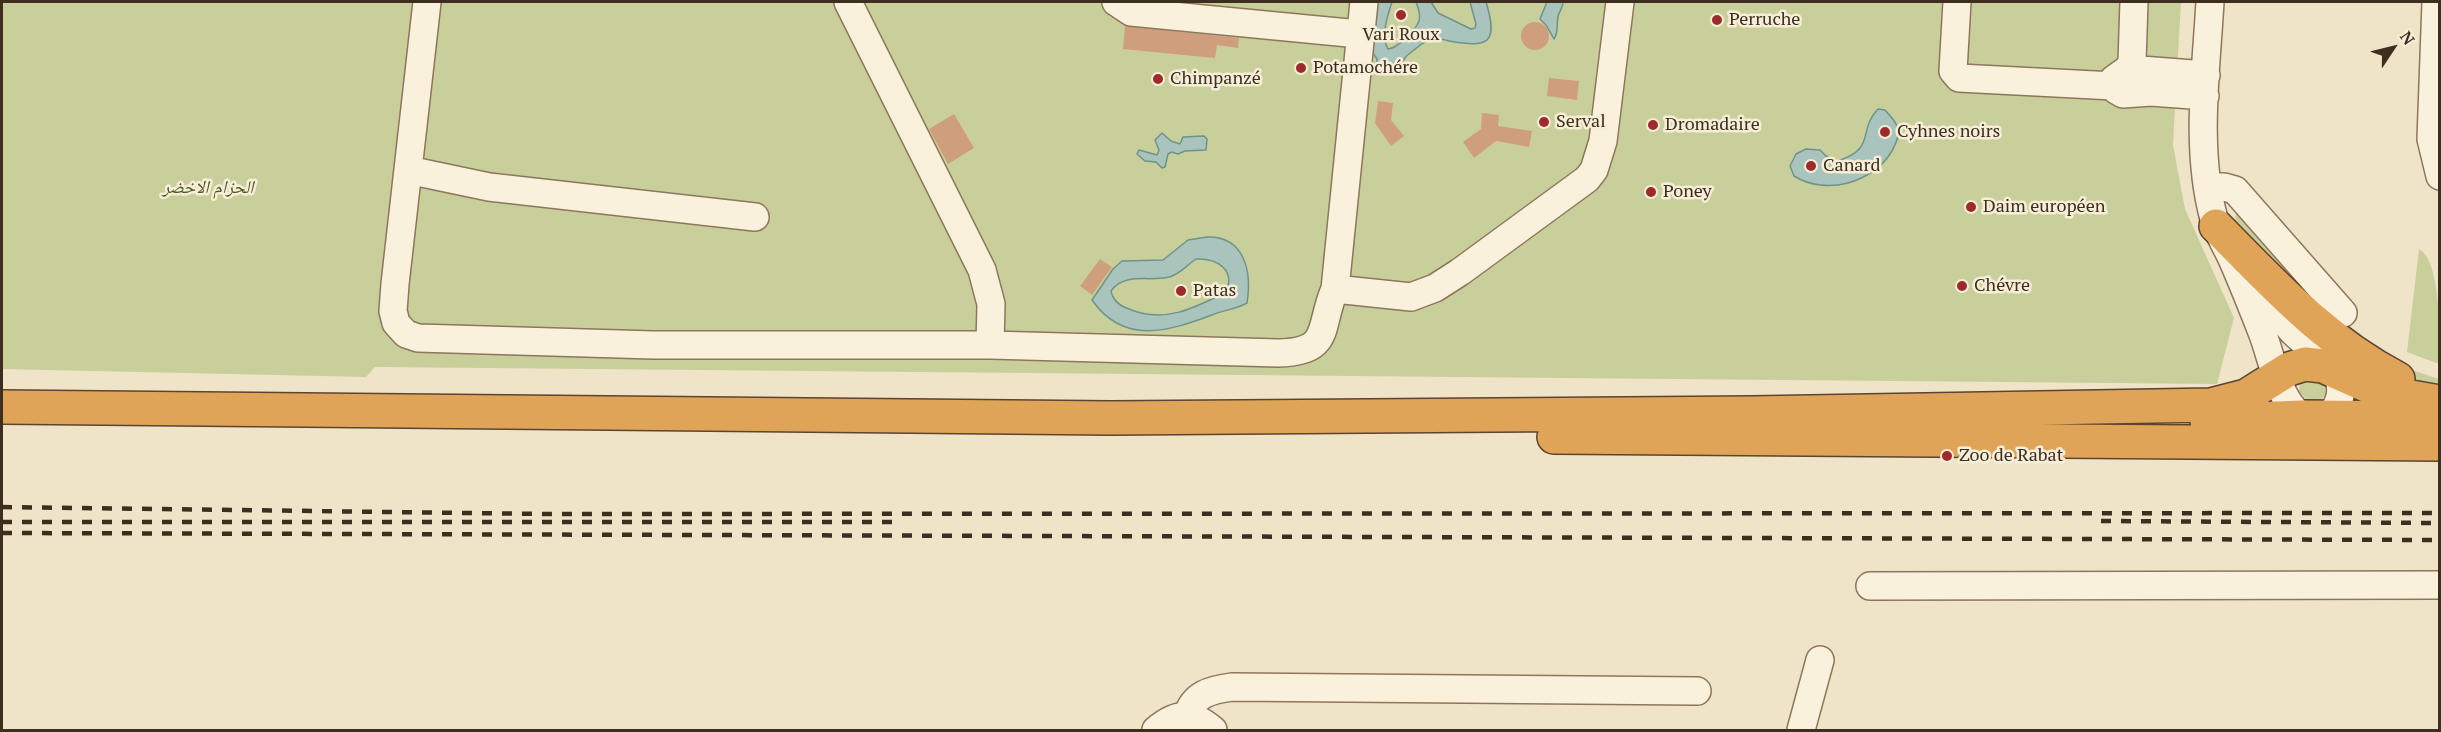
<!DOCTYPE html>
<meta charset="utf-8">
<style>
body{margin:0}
#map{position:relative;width:2441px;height:732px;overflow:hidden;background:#f0e4c8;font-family:"PT Serif",serif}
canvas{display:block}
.frame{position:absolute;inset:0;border:3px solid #3d2e20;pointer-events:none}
.north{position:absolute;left:2363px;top:18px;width:60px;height:60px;-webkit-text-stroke:4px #f7eed8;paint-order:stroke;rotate:55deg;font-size:16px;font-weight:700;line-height:24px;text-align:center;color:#3d2e20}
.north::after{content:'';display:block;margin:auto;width:21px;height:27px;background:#3d2e20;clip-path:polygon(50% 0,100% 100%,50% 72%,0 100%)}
</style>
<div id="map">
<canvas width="2441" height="732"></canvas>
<div class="frame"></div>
<div class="north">N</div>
</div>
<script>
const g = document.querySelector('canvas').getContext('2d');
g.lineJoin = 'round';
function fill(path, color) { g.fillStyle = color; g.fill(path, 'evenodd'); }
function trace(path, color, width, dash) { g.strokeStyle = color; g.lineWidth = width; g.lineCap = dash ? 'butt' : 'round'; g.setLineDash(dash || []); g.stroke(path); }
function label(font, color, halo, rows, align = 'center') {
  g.font = font + ' "PT Serif","Noto Naskh Arabic",serif'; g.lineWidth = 5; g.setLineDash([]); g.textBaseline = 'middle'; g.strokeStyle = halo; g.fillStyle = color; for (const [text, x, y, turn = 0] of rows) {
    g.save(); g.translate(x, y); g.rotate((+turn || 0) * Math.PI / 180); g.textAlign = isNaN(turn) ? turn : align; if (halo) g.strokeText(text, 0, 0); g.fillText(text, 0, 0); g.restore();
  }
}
fill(new Path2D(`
 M2,2H2181L2173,145L2185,209L2234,318L2217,384L375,367L366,377L2,369Z
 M2238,207L2344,327L2409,369L2439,379V387L2405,376L2348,342L2234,222Z
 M2419,249C2441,260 2440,336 2439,364L2407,352Z
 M2300,379L2329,382L2328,394L2318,401L2307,400L2299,391Z`), '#c9cf9b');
const water = new Path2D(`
 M1376,2H1392C1388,14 1380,37 1388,49C1398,48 1415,31 1419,21C1421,15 1418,7 1416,2H1431L1438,13L1471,29L1475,28L1476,24L1470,2H1486C1499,44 1488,48 1449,41C1444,40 1439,38 1435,38C1427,39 1420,45 1414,50C1406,56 1403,58 1401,68H1395L1393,63L1385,70L1377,68V59L1371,50Z
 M1547,2H1563C1563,8 1559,11 1558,17C1556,26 1559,32 1554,39L1546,25L1540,19Z
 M1878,109L1885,110C1890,116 1896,121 1898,129C1900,137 1895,144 1892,151C1873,183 1826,196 1794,176L1790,166L1796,154L1806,149L1820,150L1826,156L1837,161C1877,149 1857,131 1878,109Z
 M1162,133L1171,141L1180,144L1183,137L1204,136L1207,139L1206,150L1185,151L1178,154L1172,152L1168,154L1165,167L1162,168L1156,162L1145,161L1137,154L1139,150L1157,155L1159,150L1155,140Z
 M1207,237C1245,236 1252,272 1247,303C1237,309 1224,310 1212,315C1169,331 1124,346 1092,300L1113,269L1122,261L1163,260L1188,240ZM1196,259C1216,258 1236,269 1226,292C1195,308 1164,324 1129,309C1120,306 1113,301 1111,291C1125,272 1149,282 1169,277C1179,275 1187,265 1196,259Z`);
fill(water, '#a9c4bc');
trace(water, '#6f938a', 1.5);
fill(new Path2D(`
 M1521 36a14 14 0 1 1 28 0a14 14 0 1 1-28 0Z
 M1125,26L1239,38L1238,48L1217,45L1215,58L1123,49Z
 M1549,78L1579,81L1577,100L1547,96Z
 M1378,101L1393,103L1391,120L1404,136L1391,146L1375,123Z
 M1482,113L1499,115L1498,126L1532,131L1529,147L1496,141L1474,158L1463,142L1481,129Z
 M954,114L974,148L948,164L929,129Z
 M1100,259L1112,267L1092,295L1080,286Z`), '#cf9f7d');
const minor = new Path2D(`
 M427,2L395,284L393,311L396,323L406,334L418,338L653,345H990L1278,353C1333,352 1318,327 1335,289L1411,297L1435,288L1460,272L1587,179L1594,170L1603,141L1620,2
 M848,2L982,270L991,304L990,345
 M1116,2L1131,12L1359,34
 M1957,2L1953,71L1959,78L2114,86
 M2134,2L2132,62L2128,69L2114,79L2116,90L2123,94L2151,92L2205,96
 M2210,2C2206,72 2195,150 2214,219C2218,234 2227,247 2233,261C2243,284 2253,309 2262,332C2273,360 2277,398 2302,417
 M2436,2L2431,139L2440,176
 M2128,69L2206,75
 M408,170L489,187L755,217
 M2208,187H2224L2235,190L2343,313
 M2249,281L2293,332L2337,372C2344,390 2341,404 2328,417
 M1335,289L1364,2
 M1870,586L2440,585
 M1187,716C1194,694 1210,690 1232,687L1697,691
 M1156,730C1177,712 1192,712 1213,730
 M1801,730L1820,660`);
const highway = new Path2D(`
 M2216,226C2273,284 2325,341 2398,379
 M2,407L1111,418L1753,413L2211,405L2246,396L2289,369L2305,364L2323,366L2368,386L2394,394L2440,402
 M2207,421L2302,417L2440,418
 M1554,437L2440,444`);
trace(minor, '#8d765c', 30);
trace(highway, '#5b4430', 36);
trace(minor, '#faf1dc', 27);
trace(highway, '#e0a458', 33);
trace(new Path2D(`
 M2,507L545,514L2440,513
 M2101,521L2440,523
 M2,522H895
 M2,533L2440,540`), '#3d2e20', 4.5, [10, 10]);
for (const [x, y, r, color] of [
 [1401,15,6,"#9e2a2b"],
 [1717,20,6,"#9e2a2b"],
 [1301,68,6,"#9e2a2b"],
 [1158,79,6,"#9e2a2b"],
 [1544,122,6,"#9e2a2b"],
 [1653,125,6,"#9e2a2b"],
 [1885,132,6,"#9e2a2b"],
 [1811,166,6,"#9e2a2b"],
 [1651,192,6,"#9e2a2b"],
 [1971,207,6,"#9e2a2b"],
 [1962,286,6,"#9e2a2b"],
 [1181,291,6,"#9e2a2b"],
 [1947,456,6,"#9e2a2b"]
]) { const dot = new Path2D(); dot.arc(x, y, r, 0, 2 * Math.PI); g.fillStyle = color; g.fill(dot); trace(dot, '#f7eed8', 2); }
label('18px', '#3d2e20', '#f7eed8', [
 ["Perruche",1729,20],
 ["Vari Roux",1401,35,"center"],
 ["Potamochére",1313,68],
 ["Chimpanzé",1170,79],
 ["Serval",1556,122],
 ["Dromadaire",1665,125],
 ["Cyhnes noirs",1897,132],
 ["Canard",1823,166],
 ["Poney",1663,192],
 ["Daim européen",1983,207],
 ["Chévre",1974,286],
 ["Patas",1193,291],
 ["Zoo de Rabat",1959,456]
], 'left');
label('italic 18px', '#4d5a26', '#f7eed8', [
 ["الحزام الاخضر",208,188]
]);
</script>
